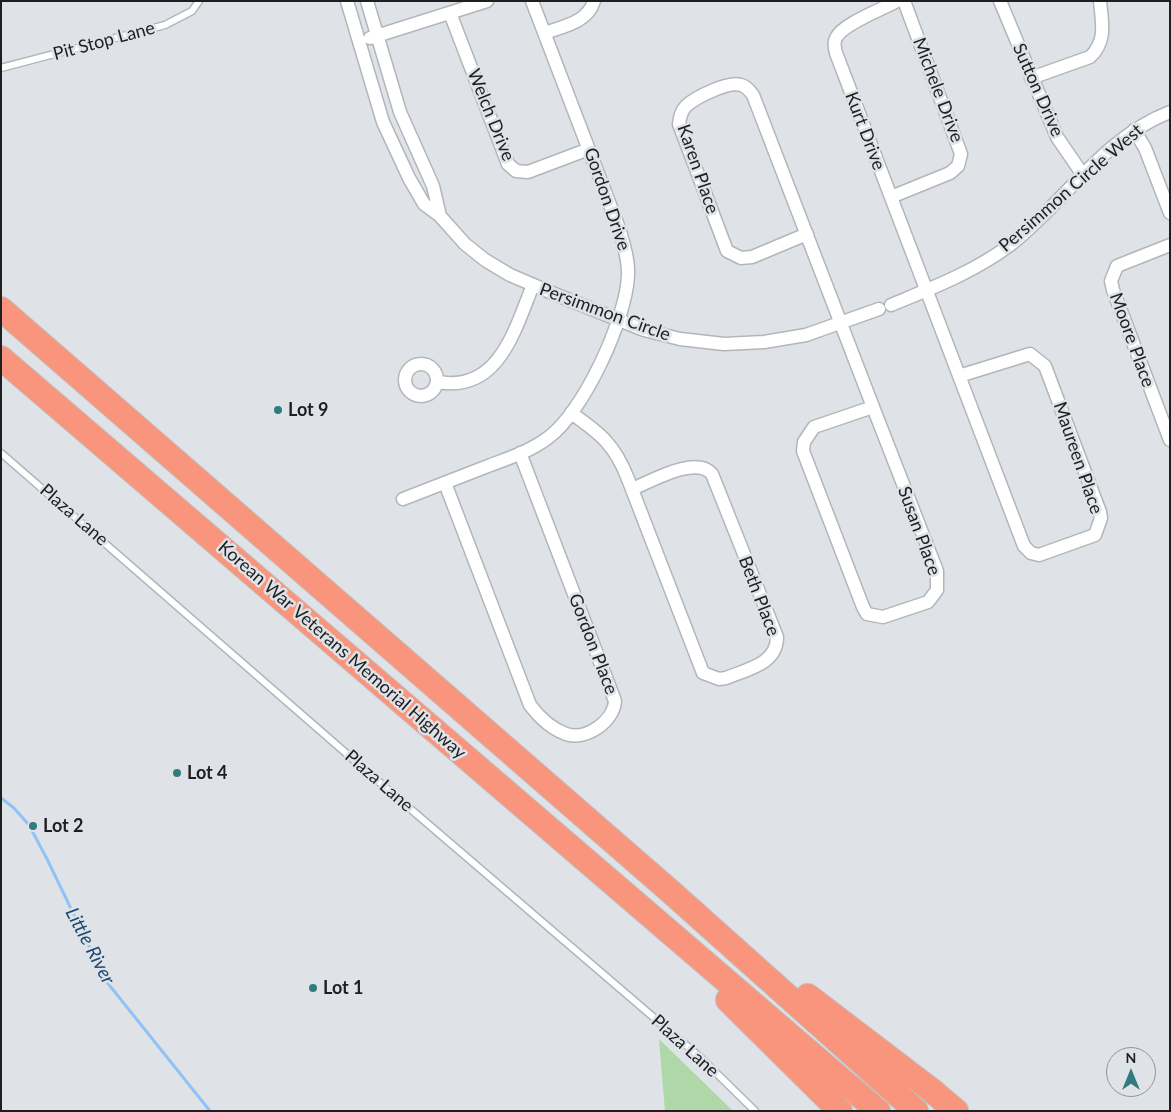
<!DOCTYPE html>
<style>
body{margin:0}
#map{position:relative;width:1171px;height:1112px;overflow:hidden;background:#dfe3e8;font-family:Lato,sans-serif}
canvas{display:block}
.frame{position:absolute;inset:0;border:2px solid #1d1f20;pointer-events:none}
.north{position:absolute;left:1106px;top:1047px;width:50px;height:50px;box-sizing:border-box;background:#dfe3e8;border:1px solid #919598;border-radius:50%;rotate:0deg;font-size:14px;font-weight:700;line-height:20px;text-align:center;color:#1d1f20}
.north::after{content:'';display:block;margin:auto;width:18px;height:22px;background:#327b7e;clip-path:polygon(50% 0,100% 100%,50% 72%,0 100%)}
</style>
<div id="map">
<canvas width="1171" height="1112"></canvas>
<div class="frame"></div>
<div class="north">N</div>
</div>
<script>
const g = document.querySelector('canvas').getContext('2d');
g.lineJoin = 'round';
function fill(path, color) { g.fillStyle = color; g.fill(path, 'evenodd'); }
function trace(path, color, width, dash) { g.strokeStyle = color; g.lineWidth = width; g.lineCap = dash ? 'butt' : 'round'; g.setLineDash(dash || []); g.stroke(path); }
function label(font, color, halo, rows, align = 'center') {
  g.font = font + ' Lato,sans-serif'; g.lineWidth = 5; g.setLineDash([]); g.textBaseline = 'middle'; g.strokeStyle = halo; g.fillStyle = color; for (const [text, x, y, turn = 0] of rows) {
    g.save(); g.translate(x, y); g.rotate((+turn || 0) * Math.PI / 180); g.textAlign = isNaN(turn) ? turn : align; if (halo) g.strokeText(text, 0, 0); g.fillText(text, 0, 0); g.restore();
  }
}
fill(new Path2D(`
 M659,1039L733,1111H665Z`), '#aed8a8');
trace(new Path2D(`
 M1,798L14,808L29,825L47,859L106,981L210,1111`), '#90c3f5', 3);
const lane = new Path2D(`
 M1,68L165,25L192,11L199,1
 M1,453L393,794L701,1058L755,1111`);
const street = new Path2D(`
 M347,1L383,122L409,178L424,204L440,216L465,244L485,260L510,275L557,295L644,330L680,339L724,344L764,342L806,335L879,309
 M367,1L400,112L433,186L440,216
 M897,1C883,9 842,24 836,38C833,43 835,48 836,53L1024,546L1031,553L1039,555L1095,535L1101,518L1100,512L1045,366L1030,354L959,376
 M1000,1L1057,137L1083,175
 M450,13L508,164L516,171L528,172L589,149
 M545,33C564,26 588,22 594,1
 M370,38L487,1
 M1031,78L1090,57C1107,41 1102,23 1100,1
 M1134,130L1145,148L1170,213
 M891,197L950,173L958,166L961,154L904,1
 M807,234L752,257L741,258L727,251L679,124C680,117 681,111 686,106C696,97 728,81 741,85C746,86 750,91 753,95L873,407
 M1170,245L1117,266L1111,281L1113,290L1170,440
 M891,305C932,288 974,272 1010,245C1064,203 1104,137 1170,112
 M405 380a16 16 0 1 1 32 0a16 16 0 1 1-32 0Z
 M438,382C499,393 515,329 533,285
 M873,407L937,571V590L928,602L883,617L867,614L863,607L803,451L804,442L814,427Z
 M571,413C600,433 615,445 628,479L703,673L719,679L726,678C748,669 777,664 777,637L712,474C696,455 652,481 632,489
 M445,483L530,705C539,717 552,729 566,734C586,741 614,721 615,701L520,453
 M403,499C431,488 460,477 488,466C509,458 531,451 549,437C584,411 626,319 628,276C629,261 624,246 620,231L532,1`);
const highway = new Path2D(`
 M1,309L671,892L916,1111
 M1,358L878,1111
 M808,996L930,1089L956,1111
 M728,1000L840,1111`);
trace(lane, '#b2b6bb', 9);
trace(street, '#b2b6bb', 15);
trace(highway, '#c0c0c1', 26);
trace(lane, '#fff', 6);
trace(street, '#fff', 12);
trace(highway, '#f9957c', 24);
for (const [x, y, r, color] of [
 [278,410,5,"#327b7e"],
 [177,773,5,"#327b7e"],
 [33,826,5,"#327b7e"],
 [313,988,5,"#327b7e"]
]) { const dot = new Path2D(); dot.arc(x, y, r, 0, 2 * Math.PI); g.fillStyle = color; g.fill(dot); trace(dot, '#dfe3e8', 2); }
label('18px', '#1d1f20', '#dfe3e8', [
 ["Pit Stop Lane",104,41,-15],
 ["Michele Drive",938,90,69],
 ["Sutton Drive",1038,90,66],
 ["Welch Drive",491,115,68],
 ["Kurt Drive",865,131,69],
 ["Karen Place",698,169,71],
 ["Persimmon Circle West",1071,188,-41],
 ["Gordon Drive",607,199,71],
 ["Persimmon Circle",605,312,20],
 ["Moore Place",1132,340,70],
 ["Maureen Place",1078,458,71],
 ["Plaza Lane",74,515,41],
 ["Susan Place",919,531,70],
 ["Beth Place",759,596,69],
 ["Gordon Place",593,644,69],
 ["Korean War Veterans Memorial Highway",342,650,41],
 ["Plaza Lane",379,781,41],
 ["Plaza Lane",685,1046,42]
]);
label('bold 18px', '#1d1f20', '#dfe3e8', [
 ["Lot 9",288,410],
 ["Lot 4",187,773],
 ["Lot 2",43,826],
 ["Lot 1",323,988]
], 'left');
label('italic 19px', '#1c4972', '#dfe3e8', [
 ["Little River",90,946,62]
]);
</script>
